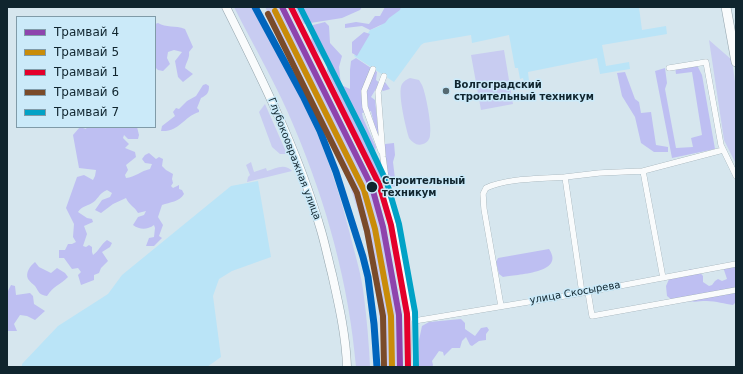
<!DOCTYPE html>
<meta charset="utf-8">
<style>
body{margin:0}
#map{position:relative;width:743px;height:374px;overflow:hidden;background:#d6e6ee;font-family:"DejaVu Sans",sans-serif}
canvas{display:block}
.frame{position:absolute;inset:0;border:8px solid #10252e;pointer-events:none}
.legend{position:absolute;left:16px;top:16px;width:140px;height:112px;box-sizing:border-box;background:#cbeaf9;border:1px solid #809ba8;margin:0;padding:5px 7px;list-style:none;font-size:12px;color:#10252e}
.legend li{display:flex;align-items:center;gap:8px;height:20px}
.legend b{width:20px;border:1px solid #809ba8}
</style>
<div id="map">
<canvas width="743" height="374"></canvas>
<div class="frame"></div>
<ul class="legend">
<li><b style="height:5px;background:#8e44ad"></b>Трамвай 4</li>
<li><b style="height:5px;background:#c98c09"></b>Трамвай 5</li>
<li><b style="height:5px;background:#e4002b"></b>Трамвай 1</li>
<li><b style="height:5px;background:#7a4b2a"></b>Трамвай 6</li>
<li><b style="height:5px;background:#01a2c6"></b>Трамвай 7</li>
</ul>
</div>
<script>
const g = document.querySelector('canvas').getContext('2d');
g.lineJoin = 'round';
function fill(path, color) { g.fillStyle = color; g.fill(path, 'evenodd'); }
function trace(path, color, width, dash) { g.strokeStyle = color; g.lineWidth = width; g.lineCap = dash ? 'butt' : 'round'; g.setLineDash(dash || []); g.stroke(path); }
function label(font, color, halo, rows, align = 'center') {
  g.font = font + ' "DejaVu Sans",sans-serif'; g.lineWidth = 3; g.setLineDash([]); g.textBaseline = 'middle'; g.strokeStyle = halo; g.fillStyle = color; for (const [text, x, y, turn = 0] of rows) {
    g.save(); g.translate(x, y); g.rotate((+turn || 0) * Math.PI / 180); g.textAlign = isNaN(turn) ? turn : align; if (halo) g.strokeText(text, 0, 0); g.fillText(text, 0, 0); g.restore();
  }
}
fill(new Path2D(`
 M393,7H639L642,30L666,26L667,34L602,45L606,66L629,62L630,69L600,74L597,58L528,72L529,81L524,82L523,78L520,79L518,68H515L509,35L472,43L471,35L424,43L421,45L394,82L354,56L370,30L380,26Z
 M258,181L271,257L232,271L219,279L213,296L221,357L207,367H22V364L58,326L108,294L122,275L231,186Z`), '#bae4f7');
fill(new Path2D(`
 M234,7H252C273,48 297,89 316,131C331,166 342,202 351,238C356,258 362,277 364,297C367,321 369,344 370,367H356C349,285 327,205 295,129C278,87 254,47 234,7Z
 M265,7H278L328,103L370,188L382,234L396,315L397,367H383C381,323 376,277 365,235C355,198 342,161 327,126C310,85 286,46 265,7Z
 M709,40L732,60L736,89V164L724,140Z
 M504,50L513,104L481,110L471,55Z
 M410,78L419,80L422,85C426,94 432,126 430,135C430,139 427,143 423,144C417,146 413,143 409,138C406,128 397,92 402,84C404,81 407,79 410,78Z
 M265,104L287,154H280L272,147L259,112Z
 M251,162L254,172L266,168L267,171C276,168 285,163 292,171L247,182L248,177L250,175L246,165Z`), '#c8ccf1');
fill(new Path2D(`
 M295,7H362L360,10L342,18L304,24Z
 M385,7H401L400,10L389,18L385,23L370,30L362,26L345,28V24L356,22L369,24L375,16H380Z
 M325,22L329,26L330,43L342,56L339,67L341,85L350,89V70L351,61L356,58L377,72L376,80L382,85L385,82L390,89L383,91L377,87L371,97L375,100L379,135L376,133L371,111L362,113L363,118L376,147L375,152L381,162L387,164L384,151L385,144L394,143L395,155L393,162L396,187L387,185L376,174L327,71V65L311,43L313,25Z
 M158,23C166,28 175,25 185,29L193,47L189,52C190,58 186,62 185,68L193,74L183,82L178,77L175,61L182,52L174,50L168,52L167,58L170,64L163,71L158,70L155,67V24Z
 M364,32L370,34L357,56L352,53V42Z
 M697,65L702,75L715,149L672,158L655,71L665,68L667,83L665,89L676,148L693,147L691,138L702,135L692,72L676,74L675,67Z
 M625,72L635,99L639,102L641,113L651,112L656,145L668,147V152H654L641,143L635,117L622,96L617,73Z
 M206,84L209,86C209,93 207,95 201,98L197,108L199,110V112C183,117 180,132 161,131L162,126L175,116L173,112L176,108L179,109L187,101L196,96L203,85Z
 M80,127L86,129L87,127H137L139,135L138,139H128L124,135L123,138L129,144L125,148L135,152L136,157L126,165L128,170L125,175L126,178C135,177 141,171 150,169L152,164L145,163L142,159L145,155L149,153L156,159L159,157L163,159L162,166L166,170L173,174L172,179L173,183L171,186L173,188L179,185V189L182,190L184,194C179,202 170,202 162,205L158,217L163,225L159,236L162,238L154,246H146L149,238L154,237L155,228L154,225C147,230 140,230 133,225L138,217L144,215L146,211L138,213C135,207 129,205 126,198L113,204L101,213L95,210L102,200L110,197L112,193L107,190C98,194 98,200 92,203C86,207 83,205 78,212L87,218L92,219L93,222L84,226L87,234L83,246L86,247L89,245L92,247V252L93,255C99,251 101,244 107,240L112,243L110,247L102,252L108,261L101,268L99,273L94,275V280L81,285L78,275L81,272L78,268L72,269L64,258H59V250H65L68,244H72L76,242L73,237L74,224L66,208L77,177L84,175L93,180L95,176L96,170L79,168L73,135Z
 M549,249C566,274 516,274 503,277L499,274L496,262L498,258Z
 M35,262L39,267L51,273L57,268L65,273L68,277C60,285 53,286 47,296C39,295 39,292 35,286C33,284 30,282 28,279C25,273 30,266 35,262Z
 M736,263V302L733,305C725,304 716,301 707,301C695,301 692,304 680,297L672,300L667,296L666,286L670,277L685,275L690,269H697L703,276V282L709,286L712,285L715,281L718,279L722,281L727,279L723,267Z
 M11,285L15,286L16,295L30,293L33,296L34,304L45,311L35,320L27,316L20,315L14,324L17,331H7V293Z
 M461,319L465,323V329L475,336L481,328L487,327L489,330L486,334V340L479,341L472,346L470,345L466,337L462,341L460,348H452L444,356L443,352L439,351L432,361L433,365L432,367H419V340L422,326L429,322Z`), '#bebff2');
const minor = new Path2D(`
 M669,68L706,62L721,145L736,176
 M373,69L364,91L365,107L381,151
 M384,76L378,92L383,157L390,208L414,321L415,367
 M643,171L723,150
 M565,177L599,173L643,171L663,278
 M588,292L592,316L736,290
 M501,306L484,209L483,194L486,188C507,178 541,179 565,177L582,293
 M414,321L582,293L736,264`);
const secondary = new Path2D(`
 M226,7C261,77 298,151 320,227C325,243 328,259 332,274C339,305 346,336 347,367`);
const trunk = new Path2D(`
 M726,7L736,62`);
trace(minor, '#93a4ac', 6);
trace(secondary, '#93a4ac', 9);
trace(trunk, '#93a4ac', 10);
trace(minor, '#f9fbfc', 5.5);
trace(secondary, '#f9fbfc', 8);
trace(trunk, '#f9fbfc', 9);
trace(new Path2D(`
 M255,7L303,96L320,131L336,172L363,257L368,277L374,324L377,367`), '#0065bd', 7);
trace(new Path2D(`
 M282,7L372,187L383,227L399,315L400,367`), '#8e44ad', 6);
trace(new Path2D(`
 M275,11L364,190L375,229L391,316L392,367`), '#c98c09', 6);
trace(new Path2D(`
 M291,7L379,184L391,225L407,314L408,367`), '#e4002b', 6);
trace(new Path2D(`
 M268,14L357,193L367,231L383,316L384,367`), '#7a4b2a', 6);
trace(new Path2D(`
 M300,7L363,132L387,183L399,224L415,312L416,367`), '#01a2c6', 6);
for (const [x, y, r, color] of [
 [446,91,4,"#556971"],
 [372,187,6,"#10252e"]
]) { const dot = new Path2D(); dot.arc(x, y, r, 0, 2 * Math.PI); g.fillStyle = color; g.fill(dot); trace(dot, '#cbeaf9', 1.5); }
label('bold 10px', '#10252e', '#cbeaf9', [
 ["Волгоградский",454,85],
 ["строительный техникум",454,97]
], 'left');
label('10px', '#10252e', '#cbeaf9', [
 ["Глубокоовражная улица",294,159,69],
 ["улица Скосырева",575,293,-10]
]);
label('bold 10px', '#10252e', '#cbeaf9', [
 ["Строительный",382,181],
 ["техникум",382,193]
], 'left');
</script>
